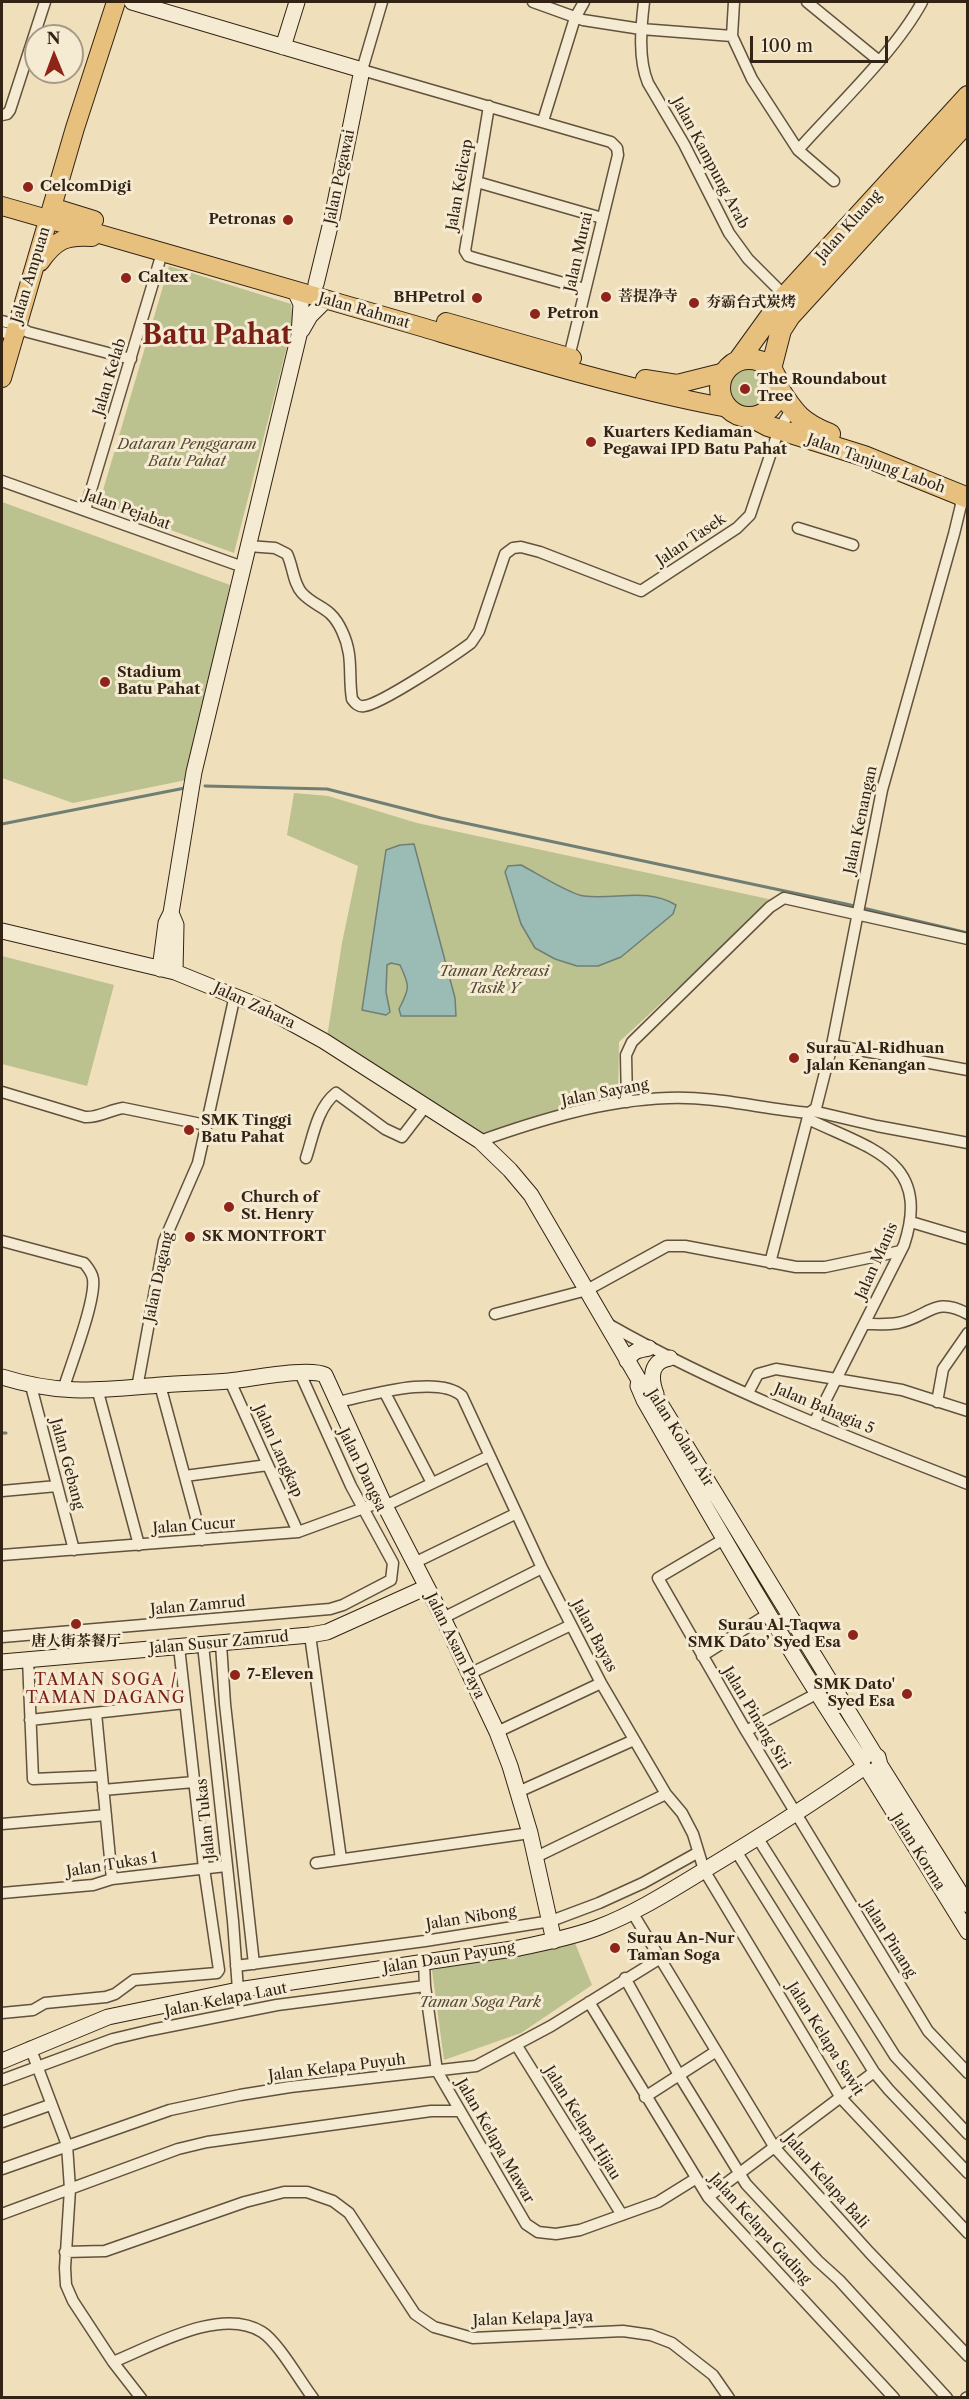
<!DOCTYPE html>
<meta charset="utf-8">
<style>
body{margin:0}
#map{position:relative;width:969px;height:2399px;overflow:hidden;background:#efdfba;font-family:"Libre Caslon Text",serif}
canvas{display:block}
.frame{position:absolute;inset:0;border:3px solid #322314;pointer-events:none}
.north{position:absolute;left:24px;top:24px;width:60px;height:60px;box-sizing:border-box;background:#f5ead2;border:2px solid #a79a86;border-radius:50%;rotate:359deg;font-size:16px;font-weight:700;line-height:24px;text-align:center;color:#322314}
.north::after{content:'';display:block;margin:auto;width:21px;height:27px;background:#8f2418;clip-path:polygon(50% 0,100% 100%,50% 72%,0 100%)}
.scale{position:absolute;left:750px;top:36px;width:138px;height:27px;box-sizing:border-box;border:3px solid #322314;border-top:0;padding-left:8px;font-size:18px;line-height:21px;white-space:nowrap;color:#322314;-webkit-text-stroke:4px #f5ead2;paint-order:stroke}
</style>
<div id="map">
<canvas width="969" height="2399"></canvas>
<div class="frame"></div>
<div class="north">N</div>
<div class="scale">100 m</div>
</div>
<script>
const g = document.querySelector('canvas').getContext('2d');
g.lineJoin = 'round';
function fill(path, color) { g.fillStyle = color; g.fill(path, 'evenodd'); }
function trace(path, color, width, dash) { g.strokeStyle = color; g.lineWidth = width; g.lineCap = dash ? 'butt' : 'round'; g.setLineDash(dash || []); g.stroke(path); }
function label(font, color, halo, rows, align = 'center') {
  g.font = font + ' "Libre Caslon Text","Noto Serif SC",serif'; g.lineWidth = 6; g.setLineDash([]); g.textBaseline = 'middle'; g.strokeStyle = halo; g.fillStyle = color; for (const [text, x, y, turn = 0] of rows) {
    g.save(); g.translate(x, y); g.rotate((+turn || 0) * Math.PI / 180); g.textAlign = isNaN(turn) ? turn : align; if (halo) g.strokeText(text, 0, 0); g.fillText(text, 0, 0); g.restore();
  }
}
fill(new Path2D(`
 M169,266L291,304L293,323L234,553L99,504Z
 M729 389a20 20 0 1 1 40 0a20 20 0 1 1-40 0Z
 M2,502L230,585L186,780L73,803L2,778Z
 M294,793L328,796L417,823L773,900L619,1042L618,1097L478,1135L327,1037L342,943L358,866L287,835Z
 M2,956L114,985L87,1086L2,1064Z
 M575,1943L592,1985L521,2033L444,2060L432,1970Z`), '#bbc18f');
const water = new Path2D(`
 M414,844L455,998L456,1016H401L399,1009C410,988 410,986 400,965L391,963L387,965L386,992L390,1012L386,1015L362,1010L386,850L400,845Z
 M521,865C535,872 571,895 584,896C616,900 647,887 676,905L673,914L621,957L598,966H577L555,959L535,948L521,924L505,872L508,866Z`);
fill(water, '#9abcb5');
trace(water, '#707f75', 1.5);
trace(new Path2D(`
 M205,786L327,789L441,818L846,904L968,933
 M2,824L185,788
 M2,1433H6`), '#707f75', 3);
const street = new Path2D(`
 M382,2L362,70L611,142L617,148L618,155L569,357
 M533,2L583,20L641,29L732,36
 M644,2C641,27 638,59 648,83L684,144L729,233L748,259L785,296
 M734,2L732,36L752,79L798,150L834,181
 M807,2L878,60
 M489,106L465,251L468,256L478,259L585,289
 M2,115L7,114L10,110L45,2
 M543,121L575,18L584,2
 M798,150C837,106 895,52 922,2
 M477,182L602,218
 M2,321L17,325L28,332L131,359
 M2,332L13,335L19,334
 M2,481L243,567
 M85,510L162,253
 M798,528L853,545
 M248,546L275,548L287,554C293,566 293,583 302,593C317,609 330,605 342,631C354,656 348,675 352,699C355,703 358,707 364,706C380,705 455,655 471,643L479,631L505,554L513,548L521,547L540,552L641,591L737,528L750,515L779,429L792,409
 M832,1045L968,1070
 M2,1092L85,1117C99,1118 109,1110 123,1108L206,1125
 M627,1102L626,1055L632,1042L770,907L784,898L968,939
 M813,1111L877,1126L968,1143
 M809,1113L816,1108L832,1045L882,790L954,534L961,505L958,494
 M808,1119C870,1149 932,1160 904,1245L814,1423
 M480,1141C539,1120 604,1100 668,1098C716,1096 762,1109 809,1113
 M306,1158C313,1137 317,1108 336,1093L385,1129L402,1137L425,1107
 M911,1222L968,1239
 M2,1241L84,1263C88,1268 92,1272 93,1279C96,1301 70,1367 63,1390
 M770,1263L809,1113
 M495,1314L587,1290L667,1246H685L796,1267H825L901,1251
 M608,1324C720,1388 847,1437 968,1484
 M864,1324C875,1324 887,1325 898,1323C929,1317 934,1295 968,1314
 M230,1381L298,1532
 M160,1385L202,1540
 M31,1386L74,1550
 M137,1388L164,1241L198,1163L235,995
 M98,1392L139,1545
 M385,1393L432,1483
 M748,1393L758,1374L776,1369L902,1390L968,1411
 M338,1402C368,1396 438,1374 462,1396L542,1568L601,1683L666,1794L682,1813L693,1834L704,1870L841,2098L968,2233
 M937,1402L943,1369L968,1333
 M185,1476L268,1465
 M2,1491L57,1486
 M385,1506L489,1456
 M724,1539L658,1578L746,1731L928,2031L968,2073
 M2,1555L298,1532L383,1501
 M414,1563L515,1514
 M443,1618L542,1568
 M110,1629L114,1651
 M310,1635L341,1859
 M2,1637L330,1609L343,1605L391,1580L393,1563L351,1486L300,1373
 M221,1644L225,1704L254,1964
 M203,1645L233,1921L238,1990
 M702,1656L768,1614
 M28,1659L33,1779L102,1776
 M469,1674L571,1625
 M96,1713L112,1879
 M30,1720L185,1703
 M746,1731L816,1694
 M497,1732L601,1683
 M103,1790L194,1782
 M518,1792L634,1740
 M2,1824L106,1815
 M757,1837L895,2056L968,2134
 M736,1851L874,2072L889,2090L968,2173
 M536,1857L666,1794
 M316,1863L530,1833
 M2,1893L93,1885L112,1879L226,1866
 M632,1912L775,2148L869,2252L968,2356
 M424,1963L425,1986L437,2071L526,2224L538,2232L556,2234L580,2230L658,2202L695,2179
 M236,1966L425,1941L551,1921L599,1903L643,1883L697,1853
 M625,1978L679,2075L746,2184L818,2261L839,2280L947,2398
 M589,2002L708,2197L894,2398
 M2,2013L33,2010L45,2003L106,1997L115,1994L134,1980L217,1973L219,1970L204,1868L179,1647
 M517,2046L622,2215
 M30,2047L67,2145L70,2189L65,2268L66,2285L73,2301L113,2362L141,2398
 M2,2080L113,2039L151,2030L277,2005L425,1986
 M645,2097L715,2052
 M2,2122L50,2105
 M2,2169L170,2110L240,2095L290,2087L476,2066L551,2026L659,1959
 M708,2197L874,2072
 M2,2214L178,2149L207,2142L431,2111H459
 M65,2252L105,2251L245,2202L284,2192H307L333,2201L349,2213L415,2314L434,2327L473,2338L623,2331L651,2335L672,2343L713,2375L729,2398
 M113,2362C153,2346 221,2306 262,2332C278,2342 300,2381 313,2398
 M966,2398L968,2397`);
const secondary = new Path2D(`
 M132,2L362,70L332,218L316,284
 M283,47L297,2
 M302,330L310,316L326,300
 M171,913L176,925L175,972
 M2,931L175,972L266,1009L324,1041L480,1141L510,1170L531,1195L639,1380L638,1386L644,1400C714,1522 784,1645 862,1762
 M160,969L166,923L171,913L194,772L299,335L301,304L295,291
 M627,1361C633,1351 637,1350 649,1348
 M2,1377C63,1396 99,1390 161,1385C184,1383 207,1383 229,1381C251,1379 308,1367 325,1375L385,1506L443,1618L497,1732L510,1766L530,1833L554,1941
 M639,1380L649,1387L658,1400L875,1755
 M656,1394C650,1378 650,1361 670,1358
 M2,1662L310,1635L327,1632L427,1587
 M880,1765L968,1905
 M869,1772L875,1771L880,1765L878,1757C872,1752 866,1754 862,1759L863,1768L869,1772L968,1932
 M2,2061L108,2017L238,1990L519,1948C546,1942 574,1937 599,1927C638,1912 673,1889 708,1868C761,1836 813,1803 863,1768`);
const primary = new Path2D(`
 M2,206C143,247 284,286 425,328C525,358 626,389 728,408
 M52,207L94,220
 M40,262C55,240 66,235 92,237
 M446,322L572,358
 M2,378L75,128L116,2
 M645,379L677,384L725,372`);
const highway = new Path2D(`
 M720 388a29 29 0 1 1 58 0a29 29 0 1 1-58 0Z
 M738,361L785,296L968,96
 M771,369L781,330L790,316L968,121
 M778,387C794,413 802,423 830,434
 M751,417L768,426L864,456L968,498`);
trace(street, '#61523e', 13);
trace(secondary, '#322314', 17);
trace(primary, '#322314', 20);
trace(highway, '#322314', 22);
trace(street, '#f5ead2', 10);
trace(secondary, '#f5ead2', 15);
trace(primary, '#e8c07d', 18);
trace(highway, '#e8c07d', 20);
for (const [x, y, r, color] of [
 [28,187,6,"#8f2418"],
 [288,220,6,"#8f2418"],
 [126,278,6,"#8f2418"],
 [606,297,6,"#8f2418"],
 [477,298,6,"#8f2418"],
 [694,303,6,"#8f2418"],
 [535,314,6,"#8f2418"],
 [745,389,6,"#8f2418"],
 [591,442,6,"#8f2418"],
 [105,682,6,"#8f2418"],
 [794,1058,6,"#8f2418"],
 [189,1130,6,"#8f2418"],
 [229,1207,6,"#8f2418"],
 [190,1237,6,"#8f2418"],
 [76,1624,6,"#8f2418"],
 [853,1635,6,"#8f2418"],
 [235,1675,6,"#8f2418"],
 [907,1694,6,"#8f2418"],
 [615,1948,6,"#8f2418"]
]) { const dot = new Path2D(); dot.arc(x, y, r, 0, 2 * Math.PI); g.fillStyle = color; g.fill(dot); trace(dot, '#f5ead2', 2); }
label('15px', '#322314', '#f5ead2', [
 ["Jalan Kampung Arab",710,163,62],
 ["Jalan Pegawai",340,177,-78],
 ["Jalan Kelicap",460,185,-80],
 ["Jalan Kluang",849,226,-48],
 ["Jalan Murai",579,252,-77],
 ["Jalan Ampuan",31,275,-73],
 ["Jalan Rahmat",364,311,16],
 ["Jalan Kelab",110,377,-73],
 ["Jalan Tanjung Laboh",876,464,20],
 ["Jalan Pejabat",127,510,20],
 ["Jalan Tasek",691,540,-34],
 ["Jalan Kenangan",861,820,-78],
 ["Jalan Zahara",254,1006,25],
 ["Jalan Sayang",605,1093,-11],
 ["Jalan Manis",877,1261,-66],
 ["Jalan Dagang",159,1277,-78],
 ["Jalan Bahagia 5",824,1409,23],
 ["Jalan Kolam Air",680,1438,58],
 ["Jalan Langkap",278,1451,66],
 ["Jalan Gebang",67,1464,75],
 ["Jalan Dangsa",362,1470,64],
 ["Jalan Cucur",194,1526,-4],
 ["Jalan Zamrud",198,1606,-5],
 ["Jalan Bayas",594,1636,62],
 ["Jalan Susur Zamrud",219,1643,-5],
 ["Jalan Asam Paya",455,1646,64],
 ["Jalan Pinang Siri",756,1718,59],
 ["Jalan Tukas",206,1819,-96],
 ["Jalan Korma",918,1852,58],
 ["Jalan Tukas 1",112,1865,-9],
 ["Jalan Nibong",471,1918,-9],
 ["Jalan Pinang",889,1939,58],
 ["Jalan Daun Payung",449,1958,-9],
 ["Jalan Kelapa Laut",226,2000,-11],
 ["Jalan Kelapa Sawit",825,2039,58],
 ["Jalan Kelapa Puyuh",337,2068,-7],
 ["Jalan Kelapa Hijau",582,2123,58],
 ["Jalan Kelapa Mawar",495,2141,60],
 ["Jalan Kelapa Bali",826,2181,49],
 ["Jalan Kelapa Gading",760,2229,48],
 ["Jalan Kelapa Jaya",533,2319,-2]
]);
label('bold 15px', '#322314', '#f5ead2', [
 ["CelcomDigi",40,187],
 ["Petronas",276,220,"right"],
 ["Caltex",138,278],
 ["菩提净寺",618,297],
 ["BHPetrol",465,298,"right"],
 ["夯霸台式炭烤",706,303],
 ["Petron",547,314],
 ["The Roundabout",757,380],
 ["Tree",757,397],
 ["Kuarters Kediaman",603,433],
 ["Pegawai IPD Batu Pahat",603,450],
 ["Stadium",117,673],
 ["Batu Pahat",117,690],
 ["Surau Al-Ridhuan",806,1049],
 ["Jalan Kenangan",806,1066],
 ["SMK Tinggi",201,1121],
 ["Batu Pahat",201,1138],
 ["Church of",241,1198],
 ["St. Henry",241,1215],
 ["SK MONTFORT",202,1237],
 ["Surau Al-Taqwa",841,1626,"right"],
 ["SMK Dato’ Syed Esa",841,1643,"right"],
 ["唐人街茶餐厅",76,1642,"center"],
 ["7-Eleven",247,1675],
 ["SMK Dato'",895,1685,"right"],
 ["Syed Esa",895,1702,"right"],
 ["Surau An-Nur",627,1939],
 ["Taman Soga",627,1956]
], 'left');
label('italic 15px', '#544a33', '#f5ead2', [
 ["Dataran Penggaram",187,445],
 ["Batu Pahat",187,462],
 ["Taman Rekreasi",494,972],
 ["Tasik Y",494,989],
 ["Taman Soga Park",480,2003]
]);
g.letterSpacing = '1.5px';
label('16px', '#7a1f14', '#f5ead2', [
 ["TAMAN SOGA /",106,1680],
 ["TAMAN DAGANG",106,1698]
]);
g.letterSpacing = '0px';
label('bold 27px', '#7a1f14', '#f5ead2', [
 ["Batu Pahat",217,336]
]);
</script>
